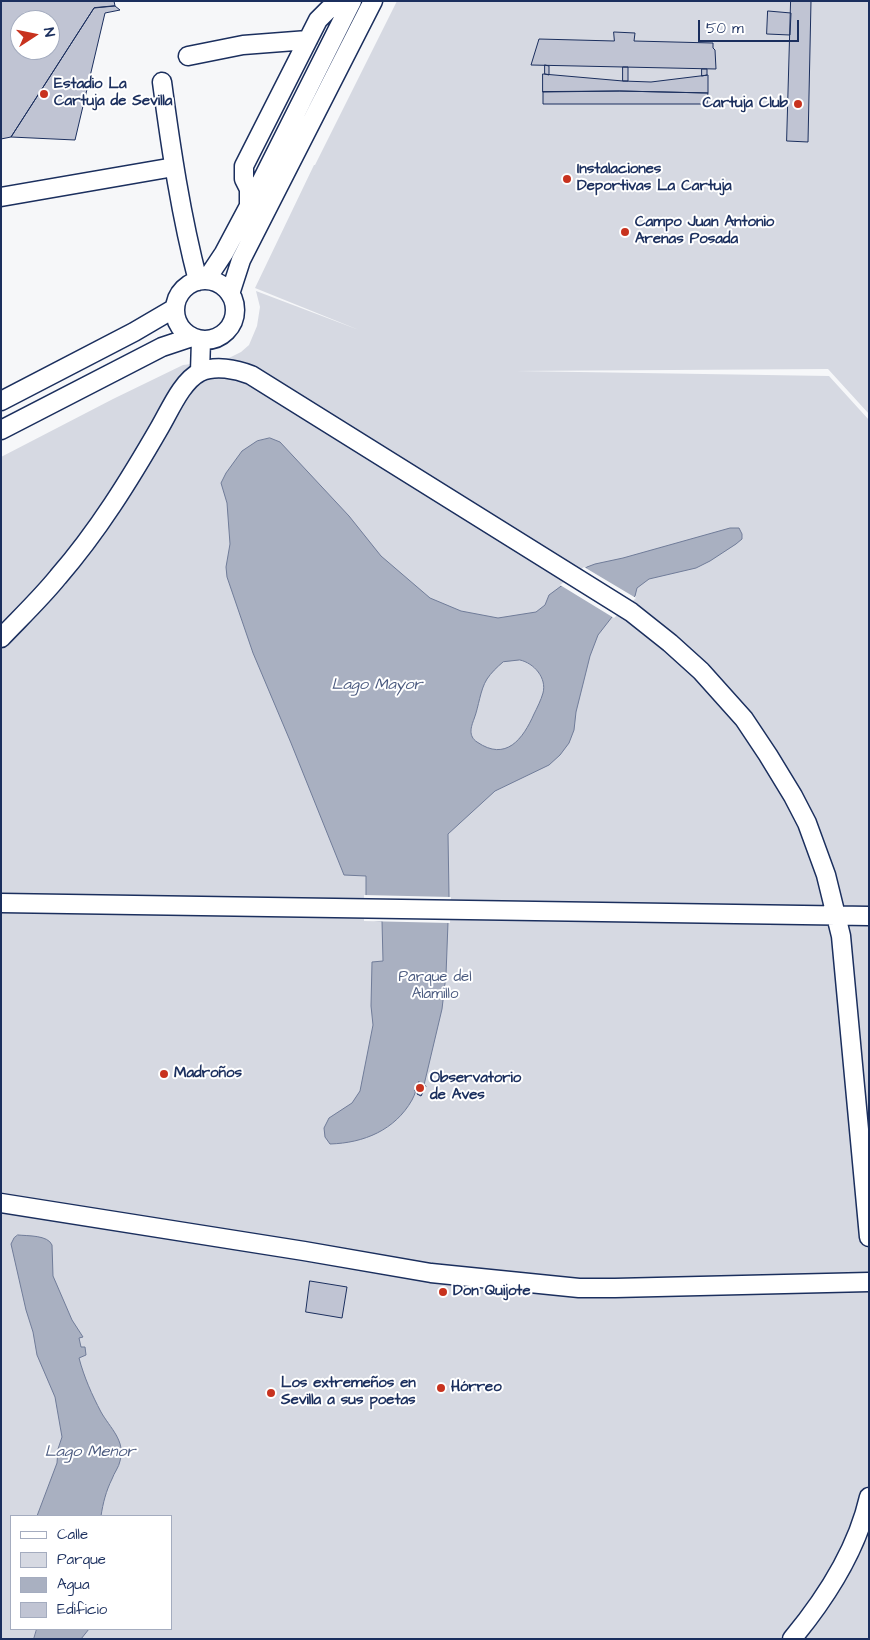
<!DOCTYPE html>
<meta charset="utf-8">
<style>
body{margin:0}
#map{position:relative;width:870px;height:1640px;overflow:hidden;background:#f6f7f9;font-family:"Architects Daughter",sans-serif}
canvas{display:block}
.frame{position:absolute;inset:0;border:2px solid #1b2f5e;pointer-events:none}
.legend{position:absolute;left:10px;top:1515px;width:162px;height:115px;box-sizing:border-box;background:#fff;border:1px solid #a4acbf;margin:0;padding:6px 9px;list-style:none;font-size:15px;color:#1b2f5e}
.legend li{display:flex;align-items:center;gap:10px;height:25px}
.legend b{width:25px;border:1px solid #a4acbf}
.north{position:absolute;left:10px;top:10px;width:50px;height:50px;box-sizing:border-box;background:#fff;border:1px solid #a4acbf;border-radius:50%;rotate:79deg;font-size:14px;font-weight:700;line-height:20px;text-align:center;color:#1b2f5e}
.north::after{content:'';display:block;margin:auto;width:18px;height:22px;background:#c8321e;clip-path:polygon(50% 0,100% 100%,50% 72%,0 100%)}
.scale{position:absolute;left:698px;top:20px;width:101px;height:22px;box-sizing:border-box;border:2px solid #1b2f5e;border-top:0;padding-left:6px;font-size:15px;line-height:18px;white-space:nowrap;color:#1b2f5e;-webkit-text-stroke:4px #fff;paint-order:stroke}
</style>
<div id="map">
<canvas width="870" height="1640"></canvas>
<div class="frame"></div>
<ul class="legend">
<li><b style="height:6px;background:#fff"></b>Calle</li>
<li><b style="height:14px;background:#d6d9e2"></b>Parque</li>
<li><b style="height:14px;background:#a9b0c1"></b>Agua</li>
<li><b style="height:14px;background:#c0c4d3"></b>Edificio</li>
</ul>
<div class="north">N</div>
<div class="scale">50 m</div>
</div>
<script>
const g = document.querySelector('canvas').getContext('2d');
g.lineJoin = 'round';
function fill(path, color) { g.fillStyle = color; g.fill(path, 'evenodd'); }
function trace(path, color, width, dash) { g.strokeStyle = color; g.lineWidth = width; g.lineCap = dash ? 'butt' : 'round'; g.setLineDash(dash || []); g.stroke(path); }
function label(font, color, halo, rows, align = 'center') {
  g.font = font + ' "Architects Daughter",sans-serif'; g.lineWidth = 4; g.setLineDash([]); g.textBaseline = 'middle'; g.strokeStyle = halo; g.fillStyle = color; for (const [text, x, y, turn = 0] of rows) {
    g.save(); g.translate(x, y); g.rotate((+turn || 0) * Math.PI / 180); g.textAlign = isNaN(turn) ? turn : align; if (halo) g.strokeText(text, 0, 0); g.fillText(text, 0, 0); g.restore();
  }
}
fill(new Path2D(`
 M397,1H869V414L828,369L516,371L829,376L869,420V1639H1V457L113,399L183,365L225,360L241,352L249,345L257,326L260,307L256,291L359,330L255,288L314,165H315ZM11,1516H171V1629H11Z`), '#d6d9e2');
const water = new Path2D(`
 M270,438L280,442L349,516L381,556L430,598L461,611L498,618L536,612L545,605L549,595L587,567L595,564L623,558L730,528H739L742,534V539L736,544L710,561L696,568L649,579L637,588L635,596L612,617L598,635L590,656L576,712L574,730L569,743L560,755L549,765L495,791L448,834L449,896L446,975L442,1009L424,1085L419,1083C415,1090 416,1093 412,1100C395,1130 364,1143 330,1144L325,1137L324,1128L329,1118L352,1103L360,1091L373,1025L371,1006L372,962L383,961L382,921L366,920V876L344,875L291,743L253,653L227,577L226,567L230,544L227,503L221,483L226,473L242,451L257,441ZM520,660C534,663 547,678 543,693C541,700 537,708 534,714C523,739 506,762 477,742C468,736 471,727 474,719C479,706 480,690 487,679C491,673 497,667 503,662Z
 M18,1235C28,1236 48,1235 52,1245L53,1276L72,1320L83,1337L79,1338L81,1347H85L86,1355L79,1358C84,1377 92,1395 101,1412C110,1428 126,1441 120,1461C119,1467 114,1473 112,1479C106,1491 103,1503 101,1516H37L57,1463L58,1449L62,1437L55,1397L37,1355L33,1332L26,1310L11,1244L14,1238Z
 M37,1629H89L81,1639H34Z`);
fill(water, '#a9b0c1');
trace(water, '#707c99', 1);
fill(new Path2D(`
 M584,567L636,598L614,618L560,585Z
 M364,895L451,897L450,923L364,921Z`), '#f6f7f9');
const building = new Path2D(`
 M1,1H114L115,6L94,8L11,137L1,139ZM20,20H50V50H20Z
 M791,1H811L808,142L787,141Z
 M115,6L120,10L105,13L75,140L11,137L94,8Z
 M768,11L791,13L790,35L767,34Z
 M614,32L635,33L634,41L713,43V48L715,50L716,69L531,65L539,39L614,41Z
 M545,65L549,66V75L545,74Z
 M623,67H628V81H623Z
 M702,69H707V75L702,76Z
 M543,74L623,81L651,82L708,75V93L620,91L543,92Z
 M620,91L708,93L707,104H543V92Z
 M419,1082L426,1086L421,1096L417,1094L418,1092L415,1091Z
 M310,1281L347,1287L342,1318L306,1312Z`);
fill(building, '#c0c4d3');
trace(building, '#1b2f5e', 1);
const minor = new Path2D(`
 M188,56L243,45L308,40
 M162,82C171,149 181,216 198,281
 M1,197L174,167
 M249,206V189L244,179V166L318,20L329,9L345,4L347,1
 M206,280L224,253L249,206L352,1
 M175 310a30 30 0 1 1 60 0a30 30 0 1 1-60 0Z
 M230,294L241,260L373,1
 M200,372L201,340
 M1,401L134,332L175,308
 M1,430L162,347L192,337
 M1,638C20,618 41,598 58,577C98,531 130,479 160,427C170,410 182,381 200,372C215,365 236,369 251,375L631,612L670,643L701,671L744,719L768,755L793,796L807,823L826,875L841,936L869,1237
 M1,903L869,916
 M1,1203L304,1251L431,1273L579,1288H615L869,1282
 M792,1639C826,1598 857,1550 869,1497`);
trace(minor, '#1b2f5e', 21);
trace(minor, '#fff', 18);
for (const [x, y, r, color] of [
 [44,94,5,"#c8321e"],
 [798,104,5,"#c8321e"],
 [567,179,5,"#c8321e"],
 [625,232,5,"#c8321e"],
 [164,1074,5,"#c8321e"],
 [420,1088,5,"#c8321e"],
 [443,1292,5,"#c8321e"],
 [441,1388,5,"#c8321e"],
 [271,1393,5,"#c8321e"]
]) { const dot = new Path2D(); dot.arc(x, y, r, 0, 2 * Math.PI); g.fillStyle = color; g.fill(dot); trace(dot, '#fff', 2); }
label('bold 15px', '#1b2f5e', '#fff', [
 ["Estadio La",54,85],
 ["Cartuja de Sevilla",54,102],
 ["Cartuja Club",788,104,"right"],
 ["Instalaciones",577,170],
 ["Deportivas La Cartuja",577,187],
 ["Campo Juan Antonio",635,223],
 ["Arenas Posada",635,240],
 ["Madroños",174,1074],
 ["Observatorio",430,1079],
 ["de Aves",430,1096],
 ["Don Quijote",453,1292],
 ["Los extremeños en",281,1384],
 ["Sevilla a sus poetas",281,1401],
 ["Hórreo",451,1388]
], 'left');
label('15px', '#4a5a7f', '#fff', [
 ["Parque del",435,978],
 ["Alamillo",435,995]
]);
label('italic 16px', '#4d5c81', '#fff', [
 ["Lago Mayor",377,686],
 ["Lago Menor",90,1453]
]);
</script>
